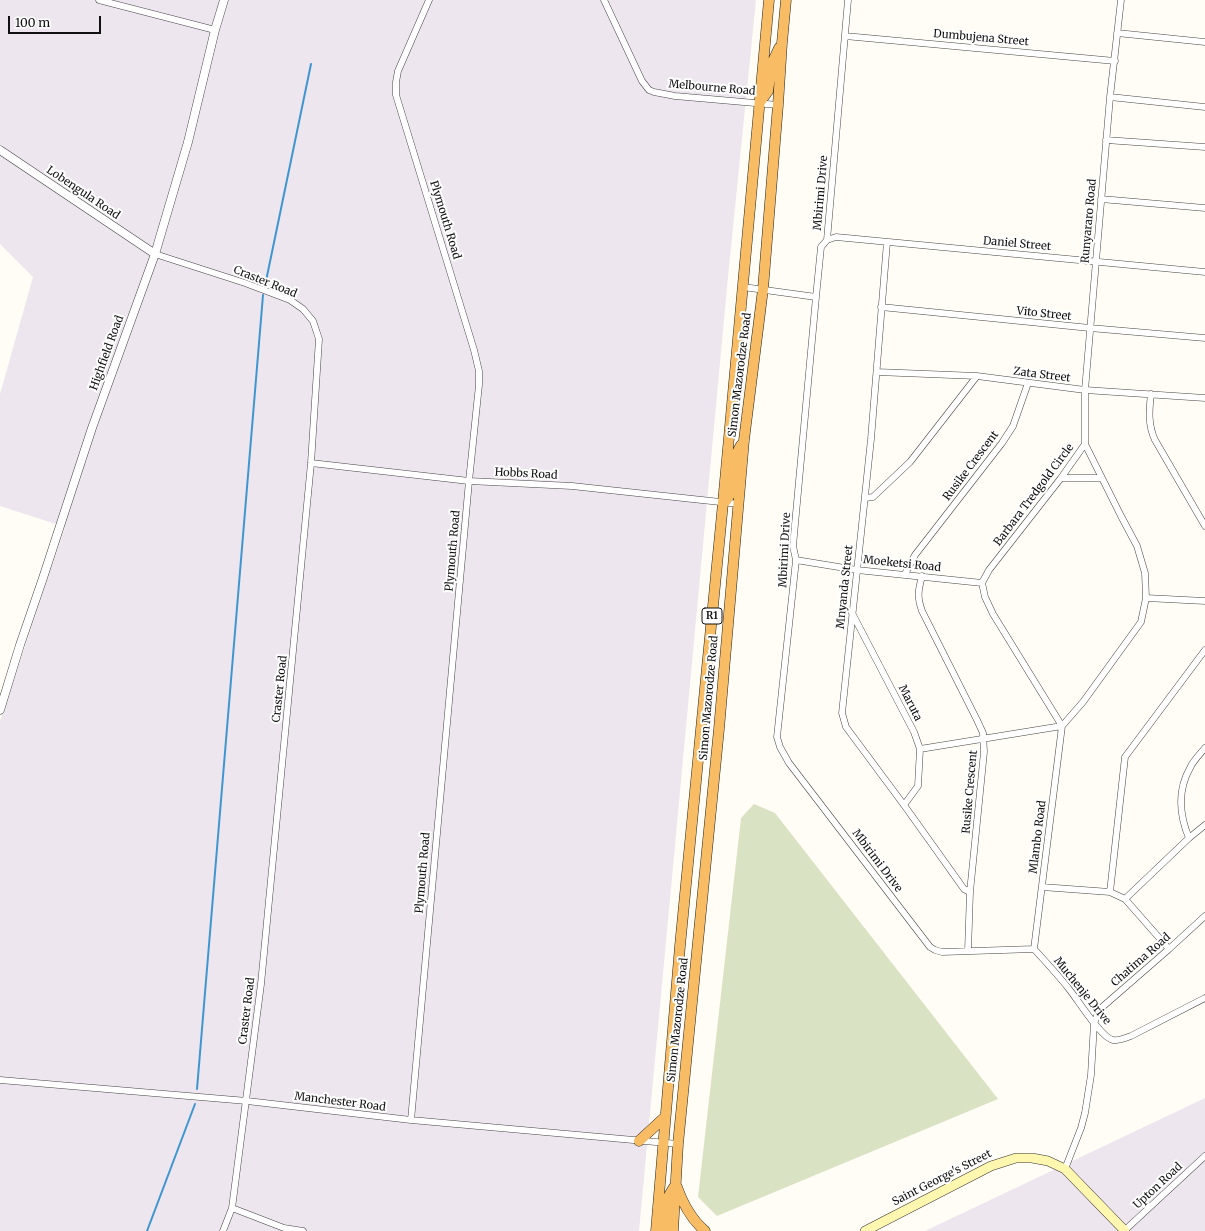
<!DOCTYPE html>
<style>
body{margin:0}
#map{position:relative;width:1205px;height:1231px;overflow:hidden;background:#fffdf5;font-family:Merriweather,serif}
canvas{display:block}
.scale{position:absolute;left:8px;top:16px;width:93px;height:18px;box-sizing:border-box;border:2px solid #111;border-top:0;padding-left:5px;font-size:12px;line-height:14px;white-space:nowrap;color:#111;-webkit-text-stroke:3px #fff;paint-order:stroke}
</style>
<div id="map">
<canvas width="1205" height="1231"></canvas>
<div class="scale">100 m</div>
</div>
<script>
const g = document.querySelector('canvas').getContext('2d');
g.lineJoin = 'round';
function fill(path, color) { g.fillStyle = color; g.fill(path, 'evenodd'); }
function trace(path, color, width, dash) { g.strokeStyle = color; g.lineWidth = width; g.lineCap = dash ? 'butt' : 'round'; g.setLineDash(dash || []); g.stroke(path); }
function label(font, color, halo, rows, align = 'center') {
  g.font = font + ' Merriweather,serif'; g.lineWidth = 4; g.setLineDash([]); g.textBaseline = 'middle'; g.strokeStyle = halo; g.fillStyle = color; for (const [text, x, y, turn = 0] of rows) {
    g.save(); g.translate(x, y); g.rotate((+turn || 0) * Math.PI / 180); g.textAlign = isNaN(turn) ? turn : align; if (halo) g.strokeText(text, 0, 0); g.fillText(text, 0, 0); g.restore();
  }
}
fill(new Path2D(`
 M0,0H756L728,277L639,1231H0V721L65,527L0,506V394L33,277L0,244Z
 M1205,1098V1231H925Z`), '#eee6ef');
fill(new Path2D(`
 M754,804L775,813L998,1099L717,1216L698,1197L741,818Z`), '#d9e3c4');
trace(new Path2D(`
 M266,281L311,64
 M197,1089L263,295
 M147,1231L195,1104`), '#3f96cf', 2);
const minor = new Path2D(`
 M99,0L215,30
 M604,0L642,81L649,90L654,92L675,96L778,105
 M848,0L827,240L821,247L816,297L793,546L796,560L777,737L780,747L789,763L930,947L935,950L942,952L1034,949
 M1117,33L1205,42
 M845,36L1115,61
 M1110,97L1205,107
 M1106,140L1205,147
 M1101,199L1205,208
 M827,240L836,237L1205,272
 M887,242L871,439L842,713L846,727L904,805L964,889L970,892
 M155,254L245,283L290,300L303,309L313,321L319,339L311,463L261,984L232,1208L223,1231
 M743,287L816,297
 M881,307L1090,328L1205,338
 M877,372L977,376L1085,390L1205,398
 M1151,394C1149,411 1148,425 1155,440L1205,526
 M1085,444L1121,516L1137,546L1145,573L1146,598L1141,622L1083,702L1062,726L993,614L985,597L982,583L989,570L1061,478Z
 M1085,444V390L1096,261L1110,97L1121,0
 M311,463L469,481L572,486L739,504
 M1061,478H1101
 M865,498L873,497L910,462L977,376
 M796,560L857,570L982,583
 M905,574L915,555L1002,443L1013,426L1028,383
 M922,576C918,591 917,597 922,611L977,720L983,733L984,752L970,892L968,951
 M1146,598L1205,601
 M852,613L914,732L920,749L918,786L904,805
 M920,749L1062,726L1034,949
 M1189,838C1179,814 1177,791 1190,768C1193,761 1200,754 1205,748
 M1042,887L1110,892L1125,899L1169,949
 M1110,892L1125,757L1205,650
 M1125,899L1189,838L1205,825
 M1034,949C1046,962 1058,975 1069,989C1078,1000 1101,1038 1113,1040C1119,1041 1126,1038 1131,1036L1205,998
 M0,1080L247,1101L411,1120L678,1144
 M411,1120L469,481L479,385V371L474,350L396,95V82L398,71L429,0
 M1065,1169L1081,1128L1085,1113L1091,1075L1094,1023L1100,1009L1169,949L1205,916
 M232,1208L284,1228L303,1231
 M1124,1231L1205,1156`);
const tertiary = new Path2D(`
 M0,150L155,254
 M0,710L20,645L43,578L92,428L155,254L188,142L215,30L224,0`);
const secondary = new Path2D(`
 M865,1231L991,1166L1016,1158H1032L1048,1161L1065,1169L1125,1231`);
const trunk = new Path2D(`
 M760,102L768,91L772,63L779,48
 M725,502C736,490 731,475 734,461C736,455 738,450 741,445
 M639,1141L665,1117
 M677,1187C683,1204 691,1219 705,1231
 M656,1231L680,946L723,503L769,0
 M664,1231L667,1199L674,1187
 M673,1231L678,1144L719,729L744,440L763,289L778,105L782,43L786,0`);
trace(minor, '#444', 7);
trace(tertiary, '#444', 9);
trace(secondary, '#333', 10);
trace(trunk, '#222', 11);
trace(minor, '#fff', 6);
trace(tertiary, '#fff', 8);
trace(secondary, '#fff6b0', 9);
trace(trunk, '#f7bc64', 10);
for (const [x, y, w] of [
 [712,616,20]
]) { const box = new Path2D(); box.roundRect(x - w / 2, y - 8, w, 16, 3); g.fillStyle = '#fff'; g.fill(box); trace(box, '#111', 1); }
label('bold 10px', '#111', null, [
 ["R1",712,616]
]);
label('11px', '#111', '#fff', [
 ["Dumbujena Street",981,38,5],
 ["Melbourne Road",712,88,5],
 ["Lobengula Road",83,193,34],
 ["Mbirimi Drive",821,193,-85],
 ["Plymouth Road",445,220,73],
 ["Runyararo Road",1089,221,-85],
 ["Daniel Street",1017,244,5],
 ["Craster Road",265,282,22],
 ["Vito Street",1044,314,6],
 ["Highfield Road",107,353,-70],
 ["Simon Mazorodze Road",740,375,-83],
 ["Zata Street",1042,375,7],
 ["Rusike Crescent",971,466,-53],
 ["Hobbs Road",526,474,3],
 ["Barbara Tredgold Circle",1034,495,-53],
 ["Mbirimi Drive",785,550,-87],
 ["Plymouth Road",453,551,-85],
 ["Moeketsi Road",902,564,6],
 ["Mnyanda Street",845,587,-84],
 ["Craster Road",280,689,-84],
 ["Simon Mazorodze Road",709,698,-85],
 ["Maruta",910,703,63],
 ["Rusike Crescent",970,792,-85],
 ["Mlambo Road",1038,837,-83],
 ["Mbirimi Drive",877,861,53],
 ["Plymouth Road",423,873,-85],
 ["Chatima Road",1141,960,-41],
 ["Muchenje Drive",1082,991,51],
 ["Craster Road",247,1011,-83],
 ["Simon Mazorodze Road",678,1020,-84],
 ["Manchester Road",340,1102,7],
 ["Saint George's Street",942,1178,-27],
 ["Upton Road",1158,1186,-43]
]);
</script>
